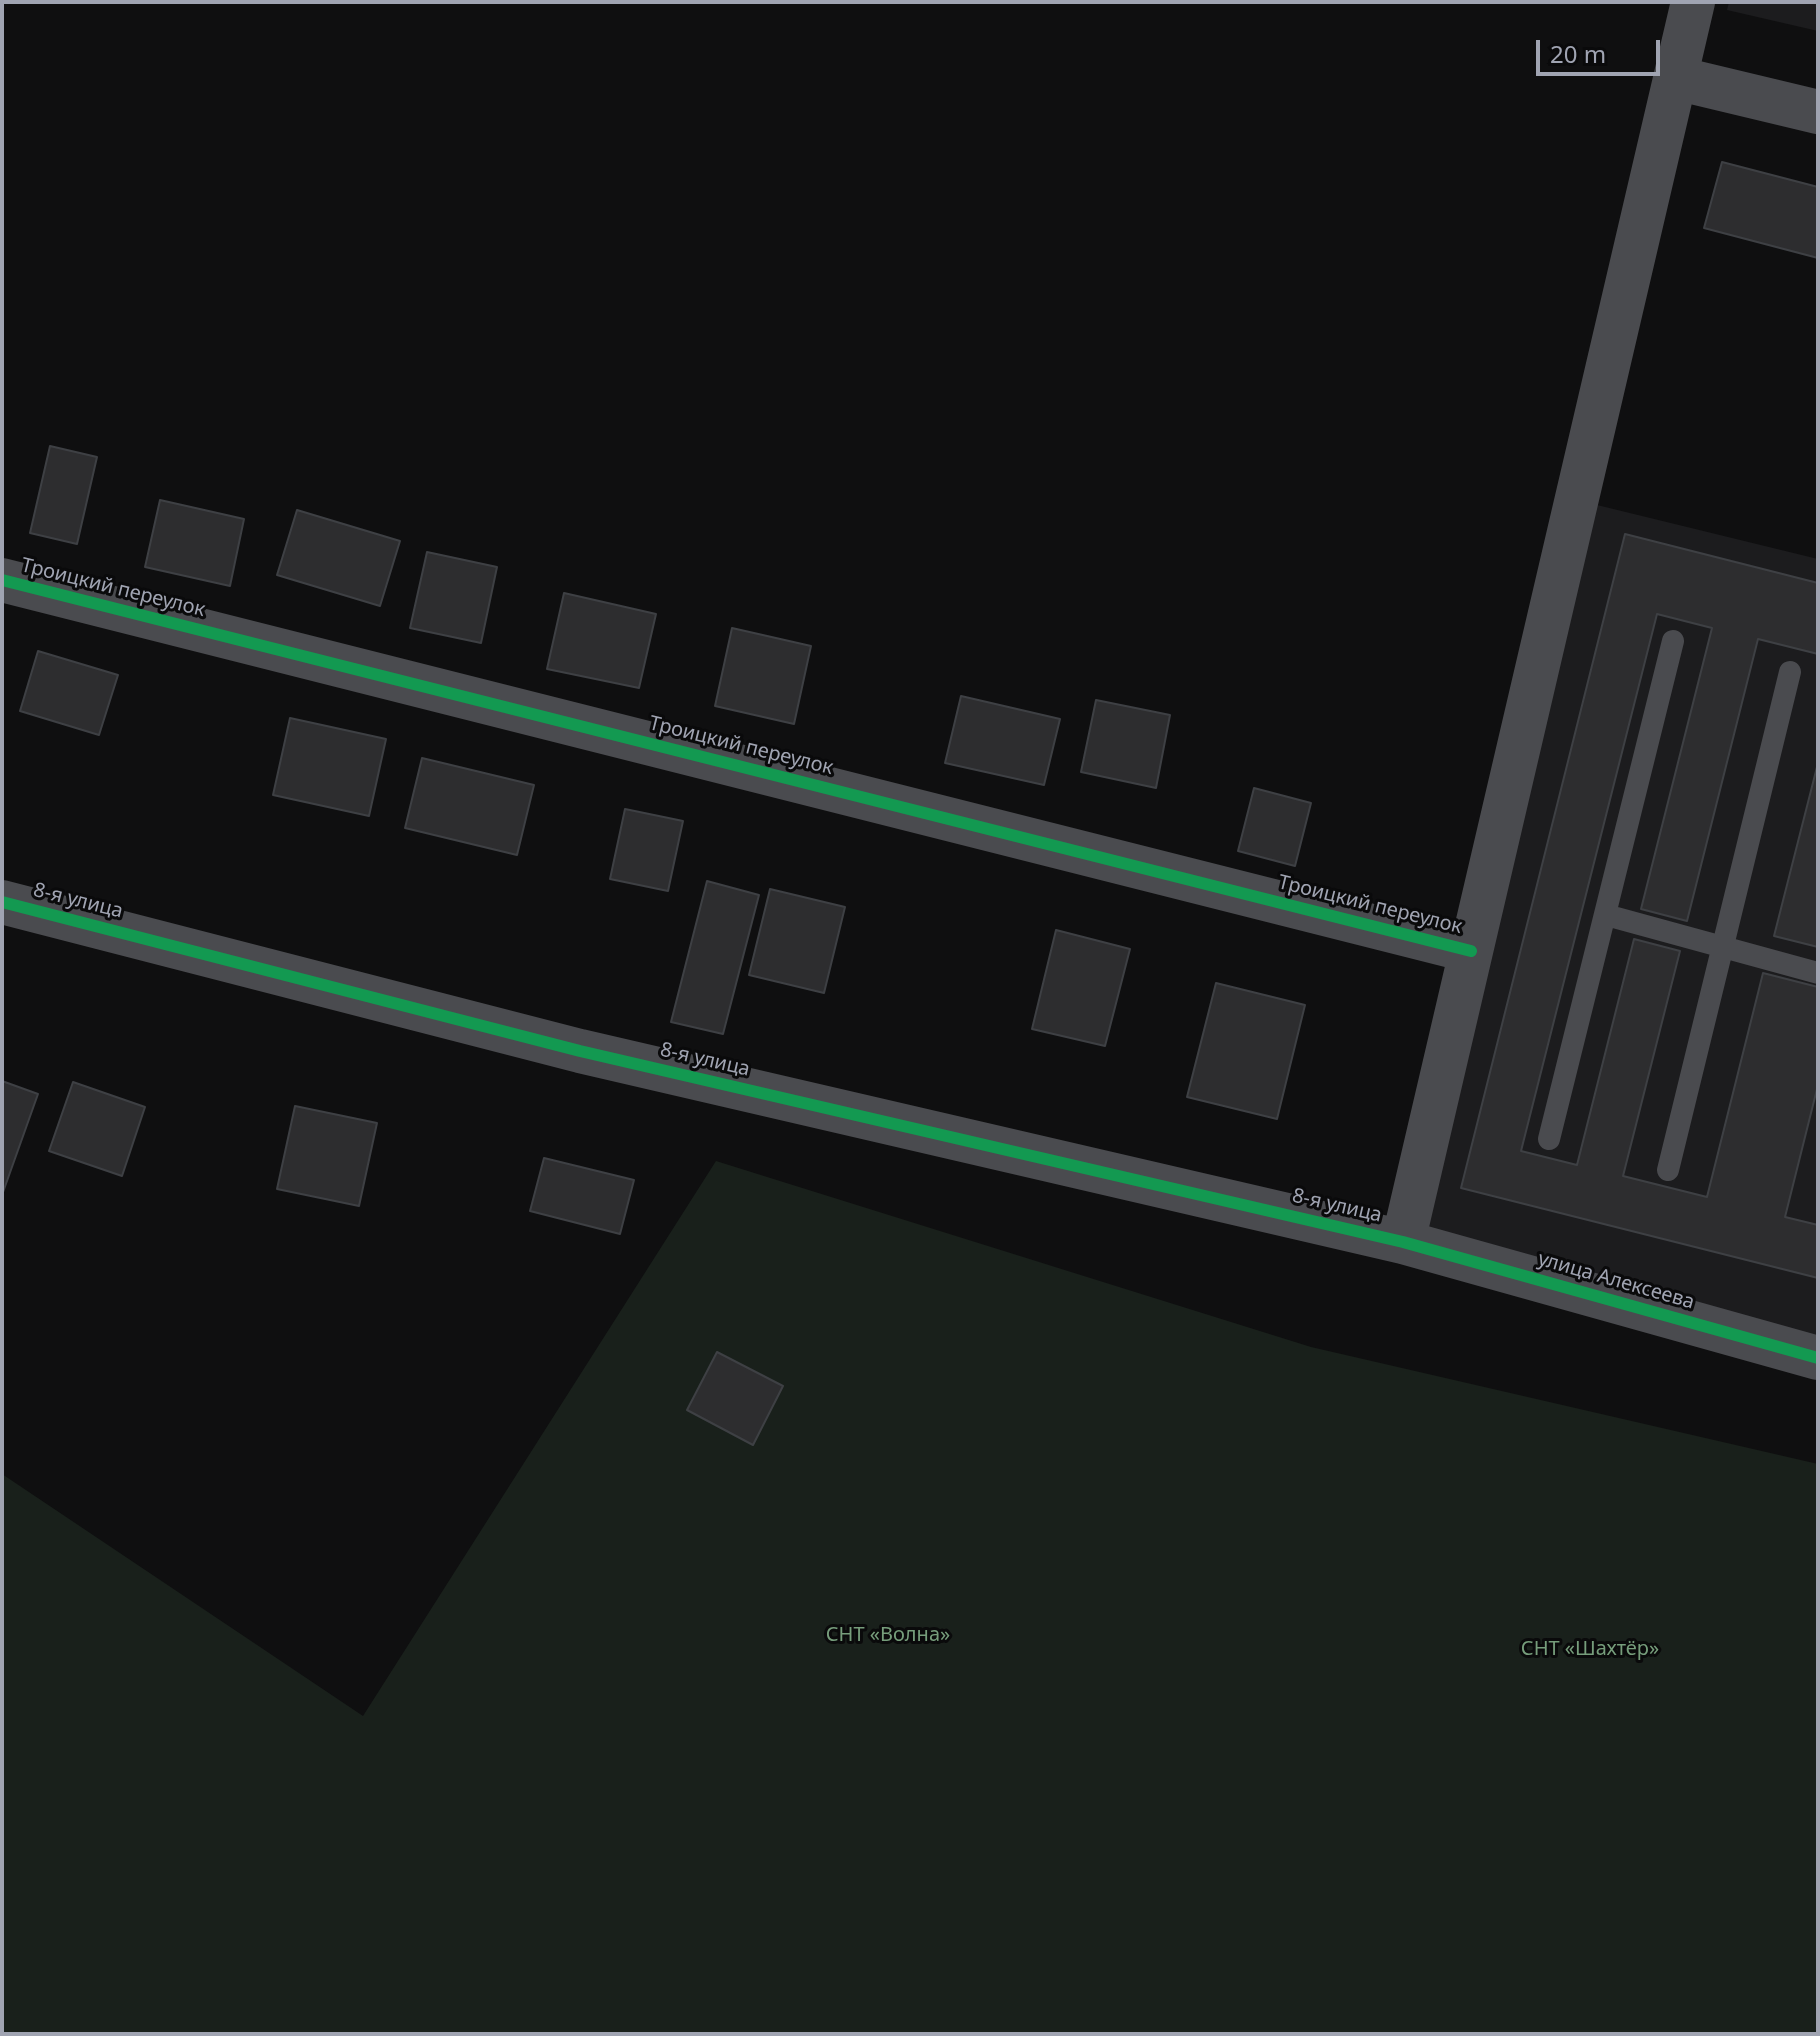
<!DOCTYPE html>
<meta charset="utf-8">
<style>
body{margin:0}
#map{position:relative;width:1820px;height:2036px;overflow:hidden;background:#0f0f10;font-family:"Noto Sans",sans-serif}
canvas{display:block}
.frame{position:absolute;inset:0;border:4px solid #a0a4b2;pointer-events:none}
.scale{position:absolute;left:1536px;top:40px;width:124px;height:36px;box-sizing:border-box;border:4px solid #a0a4b2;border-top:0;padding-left:10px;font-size:24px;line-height:28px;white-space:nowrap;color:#a0a4b2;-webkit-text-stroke:6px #0a0a0b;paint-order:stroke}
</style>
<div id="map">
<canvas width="1820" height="2036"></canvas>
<div class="frame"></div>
<div class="scale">20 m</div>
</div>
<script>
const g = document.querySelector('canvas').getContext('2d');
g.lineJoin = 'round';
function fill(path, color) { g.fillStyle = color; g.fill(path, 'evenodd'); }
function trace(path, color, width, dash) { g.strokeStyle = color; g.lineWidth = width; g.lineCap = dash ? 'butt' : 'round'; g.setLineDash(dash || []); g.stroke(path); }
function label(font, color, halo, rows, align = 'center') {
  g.font = font + ' "Noto Sans",sans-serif'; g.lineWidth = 6; g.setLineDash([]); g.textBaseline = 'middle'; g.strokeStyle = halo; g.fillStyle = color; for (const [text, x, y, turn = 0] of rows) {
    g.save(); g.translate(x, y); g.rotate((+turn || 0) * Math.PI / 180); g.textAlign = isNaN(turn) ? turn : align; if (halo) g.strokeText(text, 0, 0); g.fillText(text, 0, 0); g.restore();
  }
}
fill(new Path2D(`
 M1729,2H1818V31L1727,10Z
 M1597,505L1818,559V1337L1415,1238Z`), '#1c1c1e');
fill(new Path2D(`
 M716,1161L1311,1347L1818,1464V2034H2V1474L363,1716Z`), '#19201b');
const building = new Path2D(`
 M1722,162L1818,187V258L1704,228Z
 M50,446L97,457L77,544L30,533Z
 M160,500L244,519L230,586L145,567Z
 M297,510L400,541L380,606L277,575Z
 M1625,534L1818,583V654L1758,639L1687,921L1641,909L1712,628L1657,614L1521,1151L1577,1165L1634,939L1680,951L1623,1176L1707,1197L1763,973L1818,987V1085L1785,1217L1818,1225V1278L1461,1188Z
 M427,552L497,567L481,643L410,628Z
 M564,593L656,614L639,688L547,669Z
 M732,628L811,646L794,724L715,706Z
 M38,651L118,675L99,735L20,711Z
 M961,696L1060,719L1044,785L945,763Z
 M1096,700L1170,715L1156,788L1081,772Z
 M290,718L386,739L369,816L273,795Z
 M422,758L534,785L517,855L405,828Z
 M1818,763V947L1774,936Z
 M1254,788L1311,803L1295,866L1238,851Z
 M625,809L683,821L668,891L610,879Z
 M707,881L759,895L723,1034L671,1022Z
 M770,889L845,907L824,993L749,975Z
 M1056,930L1130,949L1105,1046L1032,1029Z
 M1216,983L1305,1005L1277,1119L1187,1097Z
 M2,1081L38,1094L2,1195Z
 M73,1082L145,1107L122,1176L49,1151Z
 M295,1106L377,1123L359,1206L277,1189Z
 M544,1158L634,1180L620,1234L530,1211Z
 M717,1352L783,1386L753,1445L687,1410Z`);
fill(building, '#2d2d2f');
trace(building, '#3e4044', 2);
trace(new Path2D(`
 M1606,915L1818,973
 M1549,1139L1673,641
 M1668,1170L1790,672`), '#4a4b4f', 22);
trace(new Path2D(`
 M1676,78L1818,112
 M2,580L1471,951
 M2,902L580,1051L1403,1242L1818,1358
 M1403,1242L1693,2`), '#4a4b4f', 44);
trace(new Path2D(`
 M2,580L1471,951
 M2,902L580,1051L1403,1242L1818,1358`), '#139951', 12);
label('20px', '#a0a4b2', '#0a0a0b', [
 ["Троицкий переулок",113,588,14],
 ["Троицкий переулок",741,746,14],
 ["8-я улица",78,901,14],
 ["Троицкий переулок",1370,905,14],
 ["8-я улица",705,1060,13],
 ["8-я улица",1337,1206,13],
 ["улица Алексеева",1616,1281,16]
]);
label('20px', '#769d7b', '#0a0a0b', [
 ["СНТ «Волна»",888,1635],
 ["СНТ «Шахтёр»",1590,1649]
]);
</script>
